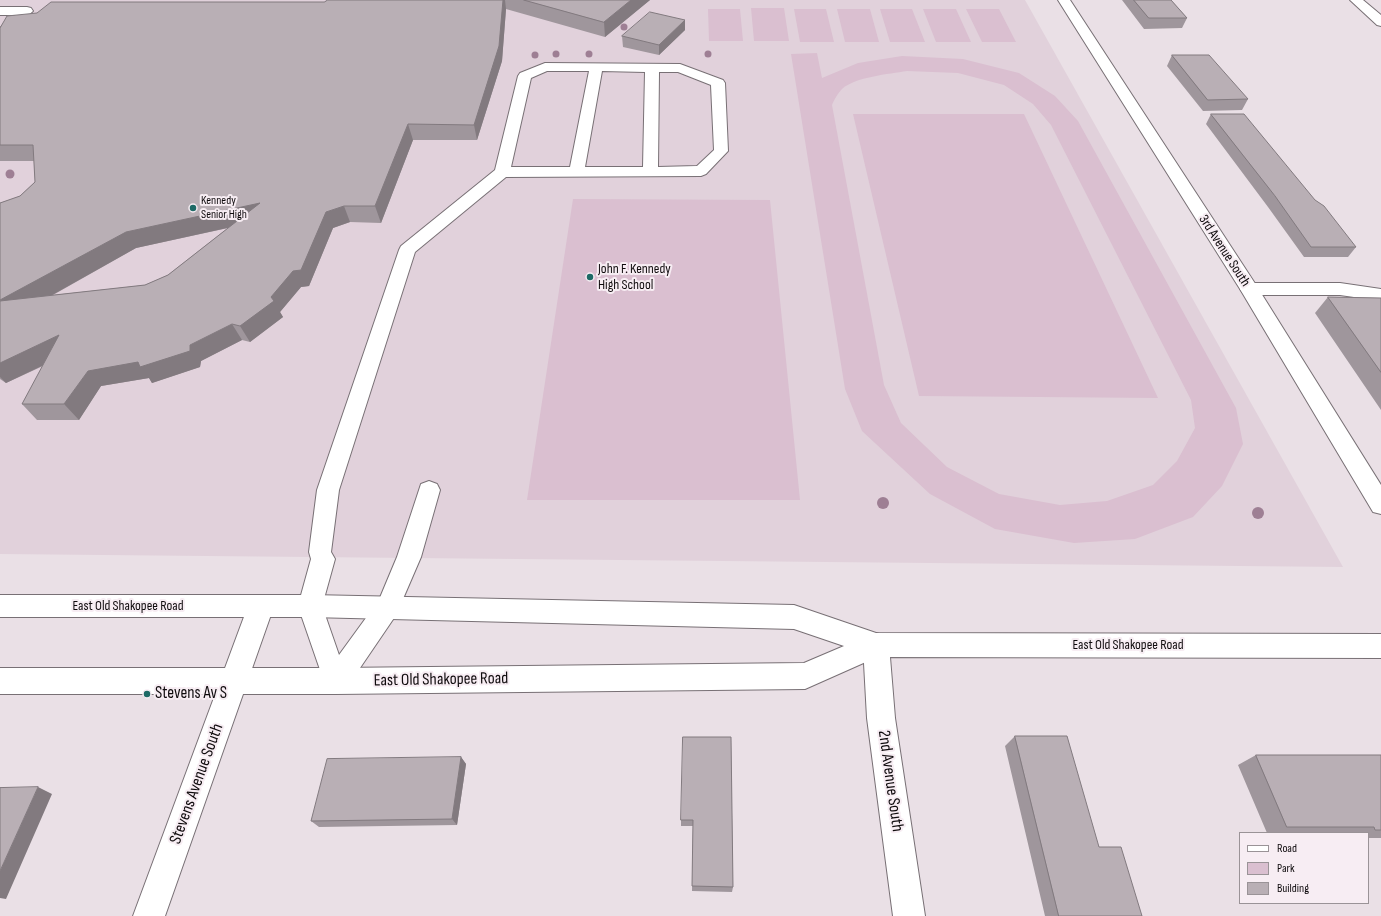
<!DOCTYPE html>
<style>
body{margin:0}
#map{position:relative;width:1381px;height:916px;overflow:hidden;background:#eae0e6;font-family:"Sofia Sans Condensed",sans-serif}
canvas{display:block}
.legend{position:absolute;left:1239px;top:832px;width:130px;height:72px;box-sizing:border-box;background:#f7edf3;border:1px solid #9a9397;margin:0;padding:5px 7px;list-style:none;font-size:12px;color:#0f0b0d}
.legend li{display:flex;align-items:center;gap:8px;height:20px}
.legend b{width:20px;border:1px solid #9a9397}
</style>
<div id="map">
<canvas width="1381" height="916"></canvas>
<ul class="legend">
<li><b style="height:5px;background:#fff"></b>Road</li>
<li><b style="height:11px;background:#dabfd0"></b>Park</li>
<li><b style="height:11px;background:#b9afb5"></b>Building</li>
</ul>
</div>
<script>
const g = document.querySelector('canvas').getContext('2d');
g.lineJoin = 'round';
function fill(path, color) { g.fillStyle = color; g.fill(path, 'evenodd'); }
function trace(path, color, width, dash) { g.strokeStyle = color; g.lineWidth = width; g.lineCap = dash ? 'butt' : 'round'; g.setLineDash(dash || []); g.stroke(path); }
function label(font, color, halo, rows, align = 'center') {
  g.font = font + ' "Sofia Sans Condensed",sans-serif'; g.lineWidth = 4; g.setLineDash([]); g.textBaseline = 'middle'; g.strokeStyle = halo; g.fillStyle = color; for (const [text, x, y, turn = 0] of rows) {
    g.save(); g.translate(x, y); g.rotate((+turn || 0) * Math.PI / 180); g.textAlign = isNaN(turn) ? turn : align; if (halo) g.strokeText(text, 0, 0); g.fillText(text, 0, 0); g.restore();
  }
}
fill(new Path2D(`
 M0,0H1025L1343,567L0,554Z`), '#e1d1db');
fill(new Path2D(`
 M751,8H784L789,41H754Z
 M708,9H740L743,41H709Z
 M794,9H826L834,42H800Z
 M837,9H870L879,42H845Z
 M880,9H912L925,42H890Z
 M923,9H956L971,42H936Z
 M966,9H999L1016,42H982Z
 M817,53L822,78L858,63L902,56L963,59L1019,73L1055,96L1078,121L1236,408L1243,444L1222,486L1193,517L1135,539L1074,543L995,529L930,494L862,431L845,389L791,54ZM907,71L958,73L1004,85L1033,104L1051,125L1191,400L1195,428L1177,461L1153,485L1107,501L1060,505L999,494L947,467L901,423L884,385L832,105C834,100 838,93 842,89C855,77 889,74 907,71Z
 M853,114H1024L1158,398L919,396Z
 M573,199L770,200L800,500H527Z`), '#dabfd0');
const lane = new Path2D(`
 M0,7H27L31,8L33,11L4,37L0,38V28L16,15H0Z
 M545,63L680,64L723,80L725,83L728,151L706,174L701,176L506,177L415,252L339,490L331,552L335,559L322,606L339,655L379,600L397,557L421,484L429,481L437,484L440,490L421,557L396,615L345,690L336,693L327,690L298,606L311,559L309,552L317,490L399,250L401,246L495,170L518,76L520,73ZM547,71H589L570,167H511L531,78ZM602,71L645,72L643,167H585ZM659,72H678L711,85L714,150L697,166L658,167Z
 M1249,283H1340L1381,289V301L1340,295H1249L1243,293L1240,289L1243,285Z`);
const street = new Path2D(`
 M1058,0H1070L1256,285L1381,485V514L1373,512L1240,289Z
 M1350,0H1363L1381,15V26L1377,25Z
 M261,595L270,598L274,606L165,916H133L248,606L252,598Z
 M876,633L885,636L889,645L895,718L925,916H893L867,718L863,645L867,636Z`);
const secondary = new Path2D(`
 M0,595H310L794,605L876,633L1381,634V658L877,657L805,689L336,694H0V668H336L804,663L844,646L794,629L310,617H0Z`);
trace(lane, '#787075', 2);
trace(street, '#787075', 2);
trace(secondary, '#787075', 2);
fill(lane, '#fff');
fill(street, '#fff');
fill(secondary, '#fff');
g.fillStyle = '#9e7f94';
for (const [x, y, r] of [
 [624,27,3.5],
 [556,54,3.5],
 [589,54,3.5],
 [708,54,3.5],
 [535,55,3.5],
 [10,174,4.5],
 [883,503,6],
 [1258,513,6]
]) { g.beginPath(); g.arc(x, y, r, 0, 2 * Math.PI); g.fill(); }
fill(new Path2D(`
 M328,0H650L605,37L506,9L502,61L477,140H413L381,223L350,222L333,228L309,286L301,287L280,312L283,317L250,342L242,340L201,361L200,367L152,383L149,378L101,386L79,420H37L22,404L43,366L6,383L0,379V203L20,196L35,182L34,161H0V28L324,2ZM228,228L168,275L145,285L53,295L136,248Z
 M1122,0H1171L1187,18L1182,28L1144,29Z
 M685,20V30L659,55L623,47L622,36Z
 M1172,55L1248,99L1242,110L1203,111L1167,66Z
 M1211,114L1356,247L1348,257H1304L1268,207L1206,124Z
 M1328,297L1381,298V410L1315,313Z
 M1015,736L1099,847L1142,916H1045L1005,746Z
 M731,737L733,887L732,892L692,891L693,826H681V820Z
 M1256,755H1381V838H1368V833H1267L1238,765Z
 M461,757L466,764L457,825L319,827L311,821Z`), '#9f969c');
fill(new Path2D(`
 M503,0H505L506,9L502,61L477,140L474,125Z
 M631,0H650L605,37L604,22Z
 M685,20V30L659,55V45Z
 M408,124L413,140L381,223L375,206Z
 M260,203L268,219L136,248L13,317L0,300L126,232Z
 M344,206L350,222L333,228L309,286L301,287L280,312L283,317L250,342L240,326L326,212Z
 M232,324L242,340L201,361L200,367L152,383L149,378L101,386L79,420L64,404L88,371L190,345Z
 M59,335L73,351L6,383L0,377V363Z
 M461,757L466,764L457,825L452,819Z
 M38,787L52,794L6,899L0,898V871Z`), '#827a7f');
const building = new Path2D(`
 M328,0H503L499,46L474,125L408,124L375,206H344L326,212L301,270L293,271L271,297L274,301L240,326L232,324L190,345V351L140,367L138,362L88,371L64,404H22L59,335L0,363V301L145,285L168,275L260,203L126,232L0,300V203L20,196L35,182L33,145H0V28L7,16L37,13L51,2H324Z
 M524,0H631L604,22Z
 M1134,0H1171L1187,18H1149Z
 M650,12L685,20L659,45L622,36Z
 M1172,55H1209L1248,99L1208,100Z
 M1211,114H1244L1315,200L1324,206L1356,247H1311L1275,196Z
 M1328,297L1381,298V372Z
 M1015,736H1067L1099,847H1121L1142,916H1059Z
 M683,737H731L733,887L692,886L693,820H681Z
 M1256,755H1381V830H1375L1374,827H1287Z
 M461,757L452,819L311,821L327,759Z
 M38,787L0,871V788Z`);
fill(building, '#b9afb5');
trace(building, '#827a7f', 1);
for (const [x, y, r, color] of [
 [193,208,4,"#1e6a66"],
 [590,277,4,"#1e6a66"],
 [147,694,4,"#1e6a66"]
]) { const dot = new Path2D(); dot.arc(x, y, r, 0, 2 * Math.PI); g.fillStyle = color; g.fill(dot); trace(dot, '#f7edf3', 1.5); }
label('12px', '#0f0b0d', '#f7edf3', [
 ["Kennedy",201,201],
 ["Senior High",201,215]
], 'left');
label('14px', '#0f0b0d', '#f7edf3', [
 ["3rd Avenue South",1224,251,57],
 ["East Old Shakopee Road",128,606],
 ["East Old Shakopee Road",1128,645]
]);
label('14px', '#0f0b0d', '#f7edf3', [
 ["John F. Kennedy",598,269],
 ["High School",598,285]
], 'left');
label('17px', '#0f0b0d', '#f7edf3', [
 ["East Old Shakopee Road",441,680,-1],
 ["2nd Avenue South",890,781,82],
 ["Stevens Avenue South",197,784,-70]
]);
label('17px', '#0f0b0d', '#f7edf3', [
 ["Stevens Av S",155,694]
], 'left');
</script>
